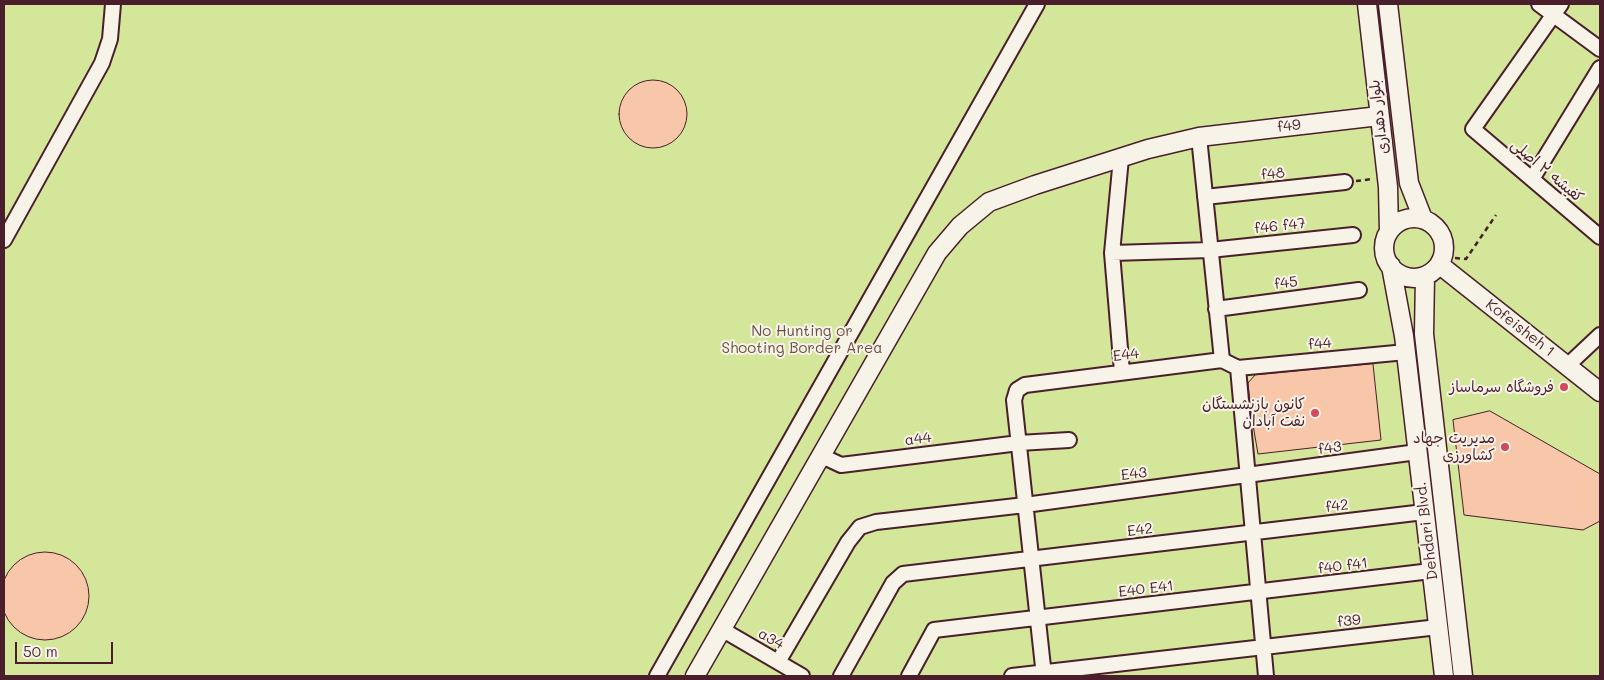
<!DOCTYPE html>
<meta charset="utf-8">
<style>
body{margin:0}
#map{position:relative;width:1604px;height:680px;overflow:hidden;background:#f7eadb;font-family:Mali,sans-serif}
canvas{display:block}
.frame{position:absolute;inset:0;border:5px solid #4a1f2b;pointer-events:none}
.scale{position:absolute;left:15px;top:642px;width:98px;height:22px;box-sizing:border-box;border:2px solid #4a1f2b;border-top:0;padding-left:6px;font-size:15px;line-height:18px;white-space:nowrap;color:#4a1f2b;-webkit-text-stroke:4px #f7f3e8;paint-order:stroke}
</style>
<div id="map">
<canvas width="1604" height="680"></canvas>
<div class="frame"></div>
<div class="scale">50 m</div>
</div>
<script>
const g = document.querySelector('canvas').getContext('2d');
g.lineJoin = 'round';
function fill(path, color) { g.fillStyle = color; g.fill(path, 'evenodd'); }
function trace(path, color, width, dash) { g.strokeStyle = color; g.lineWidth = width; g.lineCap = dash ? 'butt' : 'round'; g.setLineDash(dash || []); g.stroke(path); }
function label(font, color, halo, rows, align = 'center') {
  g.font = font + ' Mali,"Playpen Sans Arabic",sans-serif'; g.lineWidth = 4; g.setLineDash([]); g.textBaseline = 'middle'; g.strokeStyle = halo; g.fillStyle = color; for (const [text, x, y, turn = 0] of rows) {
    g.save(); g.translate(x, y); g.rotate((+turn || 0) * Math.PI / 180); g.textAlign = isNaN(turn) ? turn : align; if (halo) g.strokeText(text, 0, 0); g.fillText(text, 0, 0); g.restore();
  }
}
fill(new Path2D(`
 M4,4H1600V676H4Z`), '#d3e69a');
const building = new Path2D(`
 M619 114a34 34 0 1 1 68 0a34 34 0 1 1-68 0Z
 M1373,364L1381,440L1258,454L1251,413L1248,383L1255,375Z
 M1490,411L1600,474V521L1583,530L1464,515L1453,420Z
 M1 596a44 44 0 1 1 88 0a44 44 0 1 1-88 0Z`);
fill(building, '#f8c6a8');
trace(building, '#4a1f2b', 1);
const minor = new Path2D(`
 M1539,4L1600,49
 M1561,4L1473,129L1600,237
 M1199,137L1222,360
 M1121,158L1112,253L1122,372
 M1532,179L1600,68
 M1205,197L1345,182
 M4,240L102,63L110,39L113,4
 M1112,253L1210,250L1353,235
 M1216,309L1359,290
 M1567,366L1600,335
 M1238,368L1266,676
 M1238,368L1406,352
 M822,456L841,465L1019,443L1069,440
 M723,630L802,676
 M778,662L848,542L860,527L876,522L1025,505L1417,452
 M657,676L1037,4
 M841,676L893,583L903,574L1424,512
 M909,676L934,630L1431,571
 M1012,676L1438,627
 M1044,676L1014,400L1017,390L1025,385L1222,360L1238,368`);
const major = new Path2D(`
 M1367,4L1388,187L1389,231
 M1388,4L1409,183L1423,219
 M1384 248a30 30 0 1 1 60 0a30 30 0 1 1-60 0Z
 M1440,265L1600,392
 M1391,266L1404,336L1444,676
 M1425,276L1424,334L1463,676
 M695,676L937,253L960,226L989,202L1035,185L1148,149L1199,137L1379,116`);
trace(minor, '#4a1f2b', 18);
trace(major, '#4a1f2b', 21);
trace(new Path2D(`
 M1356,181L1373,179
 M1455,258L1466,259L1496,215`), '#4a1f2b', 2.5, [5, 4]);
trace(minor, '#f7f3e8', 14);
trace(major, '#f7f3e8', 18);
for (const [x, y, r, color] of [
 [1564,387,5,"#d1495b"],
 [1315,413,5,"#d1495b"],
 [1505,447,5,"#d1495b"]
]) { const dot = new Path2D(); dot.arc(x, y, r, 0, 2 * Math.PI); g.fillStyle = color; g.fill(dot); trace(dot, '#f7f3e8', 2); }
label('15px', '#4a1f2b', '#f7f3e8', [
 ["بلوار دهداری",1379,117,-97],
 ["f49",1289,126,-7],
 ["کفیشه ۲ اصلی",1547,171,40],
 ["f48",1273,174,-6],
 ["f46 f47",1280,226,-6],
 ["f45",1286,283,-7],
 ["Kofeisheh 1",1520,328,38],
 ["f44",1320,344,-5],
 ["E44",1126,355,-7],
 ["a44",918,439,-7],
 ["f43",1330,448,-8],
 ["E43",1134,474,-7],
 ["f42",1337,506,-7],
 ["E42",1140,530,-7],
 ["Dehdari Blvd.",1427,531,-97],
 ["f40 f41",1343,566,-7],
 ["E40 E41",1146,589,-7],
 ["f39",1349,621,-7],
 ["a34",771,639,30]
]);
label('15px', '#6c5147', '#f7f3e8', [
 ["No Hunting or",802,331],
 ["Shooting Border Area",802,348]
]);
label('15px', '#4a1f2b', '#f7f3e8', [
 ["فروشگاه سرماساز",1554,387],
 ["کانون بازنشستگان",1305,404],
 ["نفت آبادان",1305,421],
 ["مدیریت جهاد",1495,438],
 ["کشاورزی",1495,455]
], 'right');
</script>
